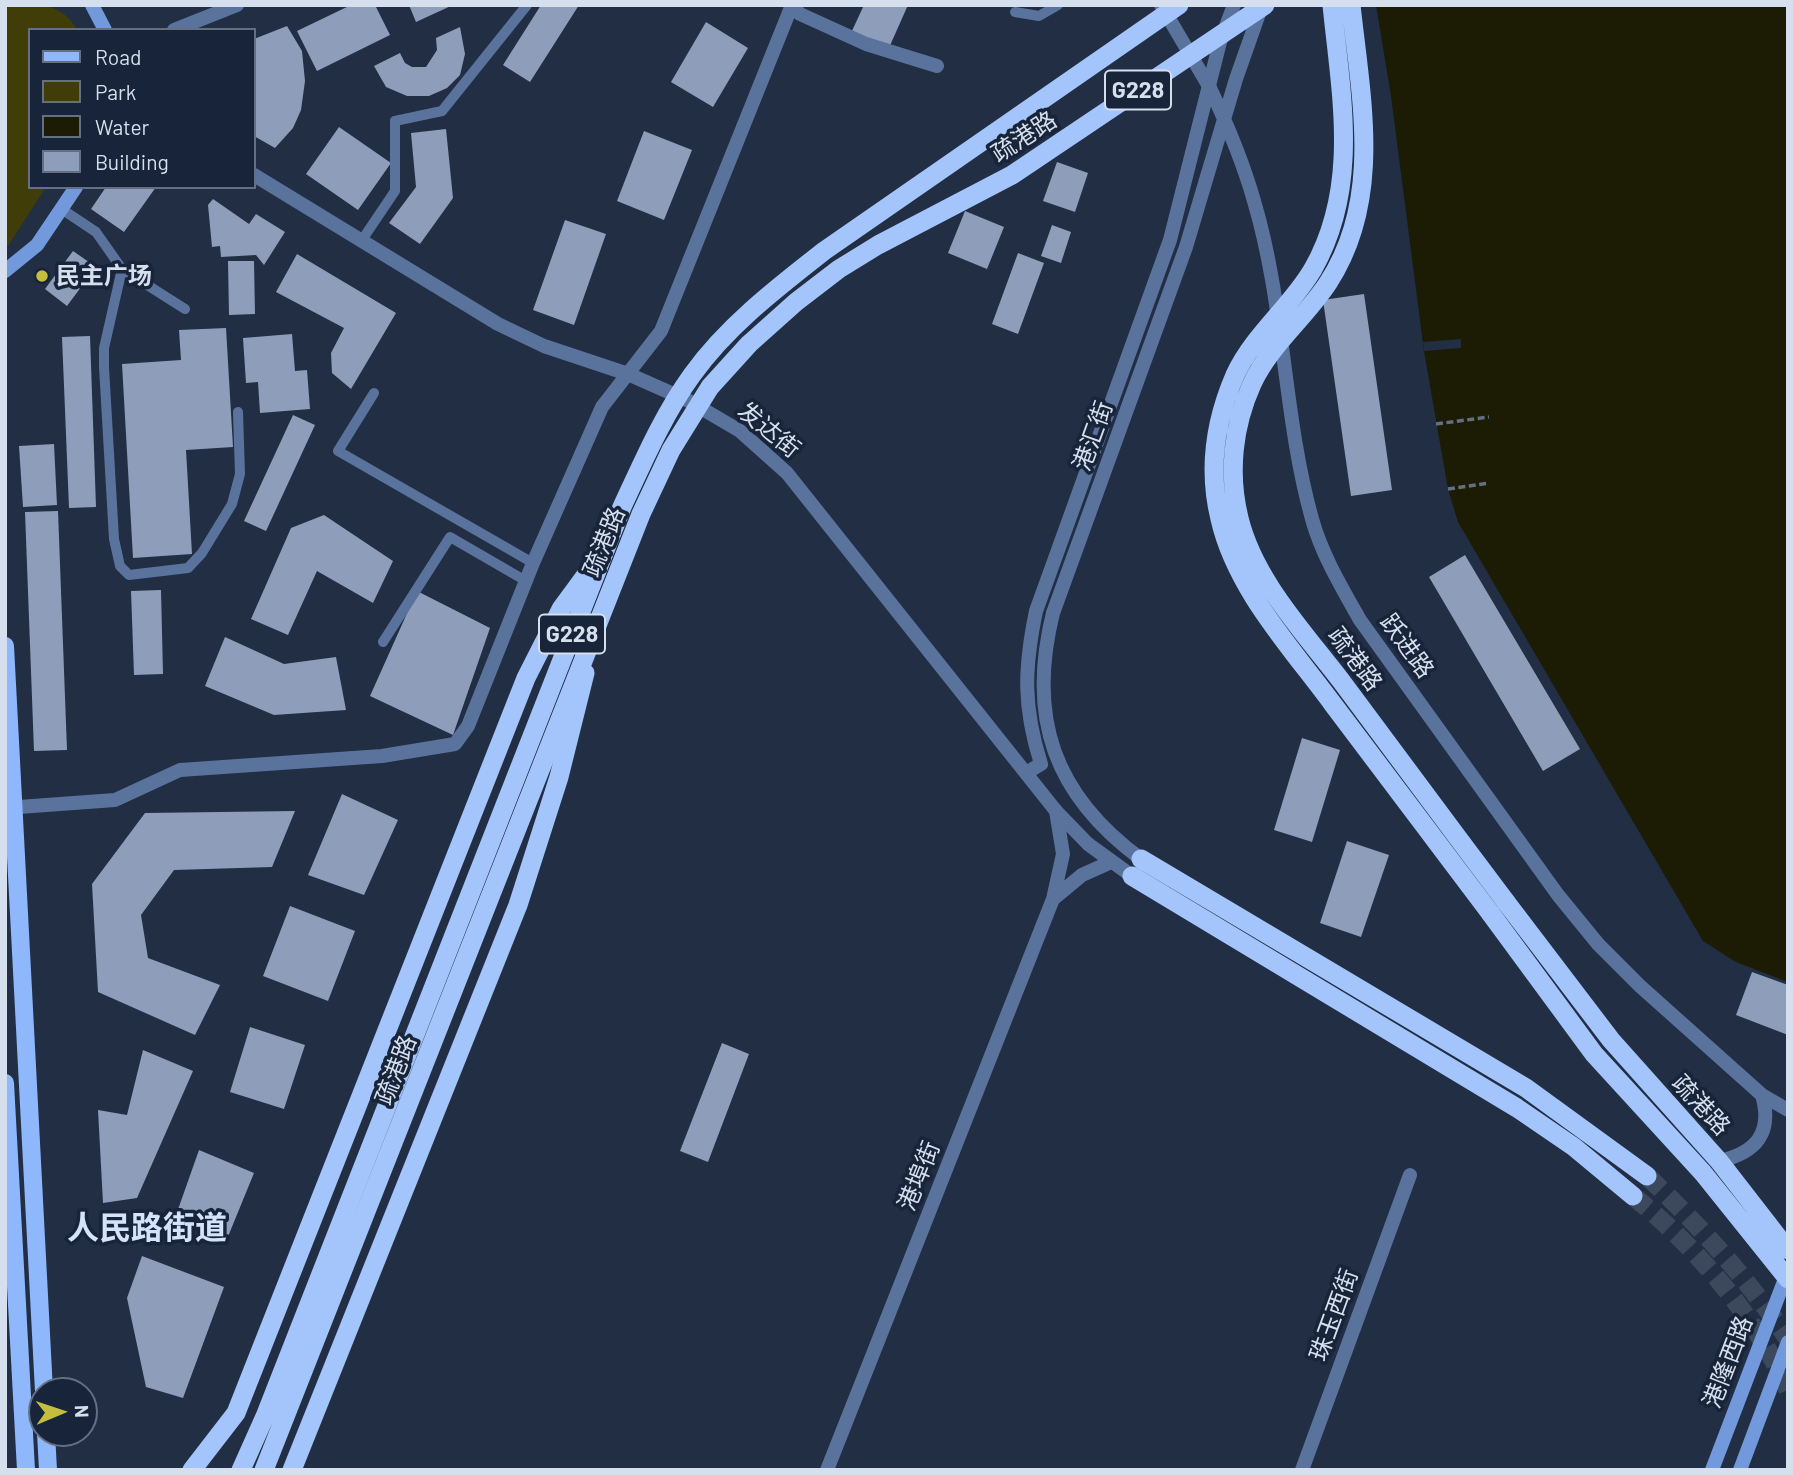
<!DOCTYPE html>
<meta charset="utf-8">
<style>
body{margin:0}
#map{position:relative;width:1793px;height:1475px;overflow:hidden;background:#212e44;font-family:Barlow,sans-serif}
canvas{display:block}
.frame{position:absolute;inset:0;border:7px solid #d6dfed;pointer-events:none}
.legend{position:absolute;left:28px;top:28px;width:228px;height:161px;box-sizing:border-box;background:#182439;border:2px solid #646f81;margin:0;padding:9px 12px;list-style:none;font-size:21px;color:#d6dfed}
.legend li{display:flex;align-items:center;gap:14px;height:35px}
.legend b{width:35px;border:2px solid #646f81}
.north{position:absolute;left:28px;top:1377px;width:70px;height:70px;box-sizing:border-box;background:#182439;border:2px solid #646f81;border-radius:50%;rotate:88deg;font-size:19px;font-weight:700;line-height:28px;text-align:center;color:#d6dfed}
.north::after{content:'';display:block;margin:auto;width:24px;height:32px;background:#c4bd3e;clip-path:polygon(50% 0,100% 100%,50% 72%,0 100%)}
</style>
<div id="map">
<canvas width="1793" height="1475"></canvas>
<div class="frame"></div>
<ul class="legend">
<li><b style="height:9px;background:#8fb7fc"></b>Road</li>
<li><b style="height:19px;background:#403d08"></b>Park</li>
<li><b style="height:19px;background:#1c1b03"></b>Water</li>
<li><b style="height:19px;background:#8e9eba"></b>Building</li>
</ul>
<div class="north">N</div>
</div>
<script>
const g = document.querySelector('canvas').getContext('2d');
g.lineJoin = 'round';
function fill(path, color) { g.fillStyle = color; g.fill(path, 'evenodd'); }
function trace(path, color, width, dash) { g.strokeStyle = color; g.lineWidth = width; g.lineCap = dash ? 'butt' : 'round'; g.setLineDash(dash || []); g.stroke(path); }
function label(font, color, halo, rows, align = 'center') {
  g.font = font + ' Barlow,"Noto Sans SC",sans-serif'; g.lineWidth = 7; g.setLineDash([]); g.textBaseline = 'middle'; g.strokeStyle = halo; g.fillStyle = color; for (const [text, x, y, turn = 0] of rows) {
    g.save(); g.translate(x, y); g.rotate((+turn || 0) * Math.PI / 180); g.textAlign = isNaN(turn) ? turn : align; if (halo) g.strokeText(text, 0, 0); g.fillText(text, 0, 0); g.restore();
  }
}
fill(new Path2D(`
 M5,5C35,5 61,0 77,30H30V187H46L8,246L5,245Z`), '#403d08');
fill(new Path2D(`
 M1376,5H1788V982L1736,962L1703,941L1458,522L1448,489L1424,351L1391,96Z`), '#1c1b03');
fill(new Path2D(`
 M1461,339V348L1424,351L1423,342Z`), '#212e44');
fill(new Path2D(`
 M351,5H375L390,35L317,71L297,31Z
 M409,5H453L416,22Z
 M541,5H579L530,82L503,65Z
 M864,5H908L888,50L851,33Z
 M706,22L748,48L713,107L671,82Z
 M287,26L302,51L305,81L301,110L293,128L275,148L254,136V39Z
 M460,27L465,54L460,75L447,88L429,96H407L386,87L374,66L400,53L405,63L412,67H426L437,50L436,38Z
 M339,127L391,163L358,210L306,174Z
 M446,129L453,198L420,244L389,223L416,187L411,133Z
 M644,131L692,150L664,220L617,201Z
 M1057,162L1088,173L1075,212L1043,201Z
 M106,187H156L124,232L91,209Z
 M213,199L249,224L256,214L285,232L264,265L256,255L221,257L220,246L212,247L208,205Z
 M965,211L1004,227L987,269L948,253Z
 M565,220L606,234L574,325L533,310Z
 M1052,225L1071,232L1061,263L1041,256Z
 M73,251L96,267L67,306L45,289Z
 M1018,253L1044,263L1018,334L992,324Z
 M297,254L396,313L351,389L332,373L331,353L344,328L276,292Z
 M228,261H254L255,314L229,315Z
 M1364,294L1392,490L1351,496L1323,300Z
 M226,328L233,447L186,450L192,554L133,558L122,364L181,360L179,330Z
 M292,334L295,371L307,370L310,409L260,413L258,382L246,383L243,338Z
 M90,336L96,507L69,508L62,337Z
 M293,415L315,425L266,531L244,521Z
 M54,444L57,505L23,507L19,446Z
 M58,511L67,750L34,751L25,512Z
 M324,515L393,561L373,603L317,571L288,635L251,619L291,528Z
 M1465,555L1580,749L1543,771L1429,577Z
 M161,590L163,674L134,675L131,591Z
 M417,591L490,628L453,735L370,696Z
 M225,637L284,664L336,657L346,710L274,715L205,686Z
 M1302,738L1340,750L1312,842L1274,830Z
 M342,794L398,820L364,895L308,875Z
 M295,811L272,867L174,870L141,915L148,958L220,985L195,1035L98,992L92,884L145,813Z
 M1347,841L1389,855L1361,937L1320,923Z
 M290,906L355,931L328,1001L263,976Z
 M1752,972L1788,985V1035L1736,1015Z
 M250,1027L305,1045L284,1109L230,1092Z
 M722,1043L749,1054L708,1162L680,1151Z
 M143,1050L193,1071L137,1198L103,1203L98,1110L127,1115Z
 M199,1150L254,1173L227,1239L175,1218Z
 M142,1256L224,1287L183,1398L146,1387L127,1298Z`), '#8e9eba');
trace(new Path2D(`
 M1647,1176C1700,1226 1747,1278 1788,1339
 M1633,1196C1696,1247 1755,1315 1788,1390`), '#3c495d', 19, [19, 10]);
trace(new Path2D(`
 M1436,424L1489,417
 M1448,489L1489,483`), '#636f82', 3.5, [7, 3.5]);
trace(new Path2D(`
 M1015,12L1039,16L1058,5
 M63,210L96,232L122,269L185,309
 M362,240L395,191V121L442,111L527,5
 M122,269L104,348V367L114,539L120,566L129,575L188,568L202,553L232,504L240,474L238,412
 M374,393L338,451L533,563
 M383,642L450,537L526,581`), '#5a739d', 10);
trace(new Path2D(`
 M1161,5L1210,88
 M793,7L800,14L866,44L937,66
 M5,808L115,800L180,770L382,756L455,744L468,726L533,563L602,407L661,331L792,5
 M1053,899L1082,875L1111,862
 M827,1470L1053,899L1063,854L1056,811
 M1302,1470L1410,1175`), '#5a739d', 14);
trace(new Path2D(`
 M174,30L237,5
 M1210,88C1227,124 1243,162 1254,201C1285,305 1283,415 1312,519C1322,555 1342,588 1360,620L1558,895L1598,944L1640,986L1762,1095L1788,1110
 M254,175L498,324L544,346L628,374L689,401L740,431L787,473L1056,811L1088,844L1132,876
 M1026,773L1041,764C1023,707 1024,669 1036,611L1170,240L1220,42L1234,5
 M1141,859C1054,795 1027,718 1053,613L1186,247L1236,79L1261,8
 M1719,1161C1756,1153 1773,1133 1762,1095`), '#5a739d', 14);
trace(new Path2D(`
 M92,5L105,30
 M5,271L37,245L76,187
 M1712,1470L1788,1271
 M1740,1470L1788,1342`), '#7299dc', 14);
trace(new Path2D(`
 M5,646L44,1391
 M5,1083L26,1470
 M46,1433L48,1470`), '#8fb7fc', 18);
trace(new Path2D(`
 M1141,859L1526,1088L1647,1176
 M1132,876L1517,1108L1574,1147L1633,1196
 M1506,902L1611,1040L1719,1161L1788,1250
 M1491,914L1594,1054L1703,1173L1788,1279
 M192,1470L236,1413L526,678L561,609L600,556
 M292,1470L518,905L559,777L585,673`), '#a4c5fc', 19);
trace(new Path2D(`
 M1332,5C1341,95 1360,186 1313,269C1291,307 1254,334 1235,375C1215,421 1208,470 1220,519C1236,589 1290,646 1332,703C1385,773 1438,844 1491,914
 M1351,5C1361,98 1383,199 1328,283C1305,318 1270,345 1252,384C1233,426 1228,473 1239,518C1254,580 1304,632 1342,682C1397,756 1451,829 1506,902
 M241,1470L266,1414L622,507C643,462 663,415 692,375C727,326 778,287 824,251L1179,5
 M264,1470L641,514L671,450L710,387L749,344L796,302L839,269L878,245L1012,175L1265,5`), '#a4c5fc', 19);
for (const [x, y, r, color] of [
 [42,276,7,"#c4bd3e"]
]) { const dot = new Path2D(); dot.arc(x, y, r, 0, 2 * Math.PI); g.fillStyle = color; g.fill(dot); trace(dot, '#182439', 2.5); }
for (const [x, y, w] of [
 [1138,90,66],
 [572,634,66]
]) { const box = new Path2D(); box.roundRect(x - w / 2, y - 19.5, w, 39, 5); g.fillStyle = '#182439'; g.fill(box); trace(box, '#d6dfed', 2); }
label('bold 23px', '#d6dfed', null, [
 ["G228",1138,90],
 ["G228",572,634]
]);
label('24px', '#d6dfed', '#182439', [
 ["疏港路",1024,137,-33],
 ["发达街",769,430,39],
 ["港汇街",1093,436,-70],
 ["疏港路",604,542,-68],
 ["跃进路",1407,646,54],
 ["疏港路",1355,659,53],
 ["疏港路",396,1070,-69],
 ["疏港路",1701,1105,47],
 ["港埠街",919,1176,-68],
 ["珠玉西街",1334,1315,-70],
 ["港隆西路",1728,1362,-69]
]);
label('bold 24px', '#d6dfed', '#182439', [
 ["民主广场",56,276]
], 'left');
label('bold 32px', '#d5e3fa', '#182439', [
 ["人民路街道",147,1228]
]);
</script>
